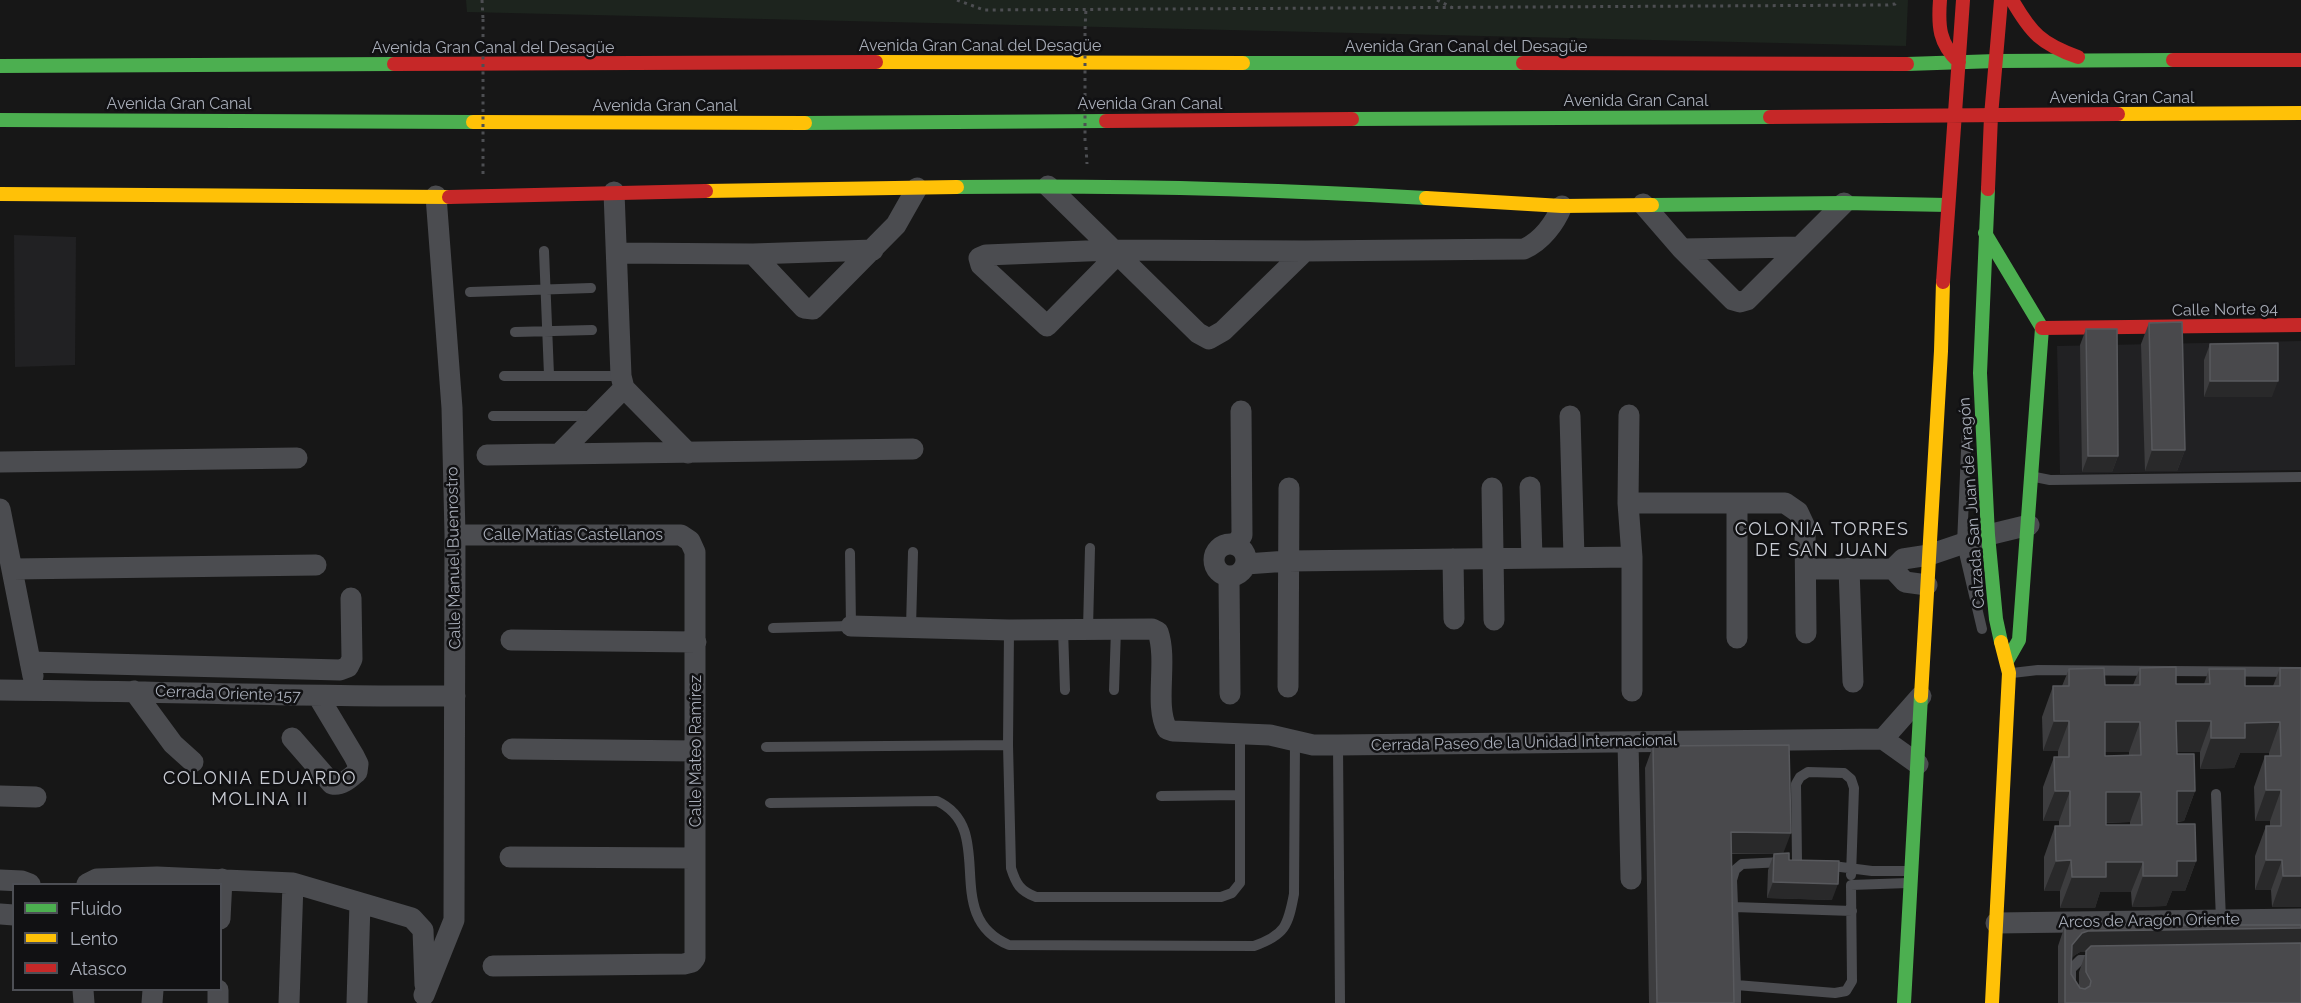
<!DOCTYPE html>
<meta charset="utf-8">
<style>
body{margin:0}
#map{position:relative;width:2301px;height:1003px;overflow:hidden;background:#171717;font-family:Raleway,sans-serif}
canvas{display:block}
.legend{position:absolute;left:12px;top:883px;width:210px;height:108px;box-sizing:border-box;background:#111113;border:2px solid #4d4f55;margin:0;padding:8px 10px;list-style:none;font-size:18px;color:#a8adb8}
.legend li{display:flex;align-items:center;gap:12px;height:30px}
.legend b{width:30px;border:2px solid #4d4f55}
</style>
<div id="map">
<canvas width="2301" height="1003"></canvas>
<ul class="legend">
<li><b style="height:8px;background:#4caf50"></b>Fluido</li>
<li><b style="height:8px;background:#ffc107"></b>Lento</li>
<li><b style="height:8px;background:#c62828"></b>Atasco</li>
</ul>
</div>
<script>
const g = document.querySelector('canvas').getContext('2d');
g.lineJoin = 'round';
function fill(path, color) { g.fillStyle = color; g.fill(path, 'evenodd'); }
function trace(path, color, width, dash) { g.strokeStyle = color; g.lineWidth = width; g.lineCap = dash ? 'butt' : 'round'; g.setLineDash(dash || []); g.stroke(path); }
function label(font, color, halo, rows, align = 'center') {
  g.font = font + ' Raleway,sans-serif'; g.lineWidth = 5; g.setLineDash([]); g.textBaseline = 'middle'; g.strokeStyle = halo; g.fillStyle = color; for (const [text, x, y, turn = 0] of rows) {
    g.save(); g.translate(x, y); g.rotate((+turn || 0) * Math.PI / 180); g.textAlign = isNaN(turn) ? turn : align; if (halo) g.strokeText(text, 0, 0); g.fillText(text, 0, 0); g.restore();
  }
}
fill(new Path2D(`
 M14,235L76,237L75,365L15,367Z
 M2301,341V470L2060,474L2057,346Z`), '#212123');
fill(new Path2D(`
 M466,0H1908L1906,46L467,12Z`), '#1d241e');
trace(new Path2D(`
 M482,0L483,19
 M957,0L984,10L1888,5L1895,4L1898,0
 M1437,0L1451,7
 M1085,29L1086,9
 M1086,147L1087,164
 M483,174V146`), '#4d4e52', 3, [3, 4.5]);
trace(new Path2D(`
 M544,251L549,375
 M470,292L591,288
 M515,332L592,330
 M504,376H621
 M493,416H594
 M1967,428L1962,544L1982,629
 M2035,477L2050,480L2301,477
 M911,627L913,552
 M773,628L851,626L850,553
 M1063,629L1065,690
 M1088,629L1090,548
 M1009,630L1008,745L1011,868C1016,884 1020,891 1036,897H1221L1232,893L1240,883V734
 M2012,673L2038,670L2301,672
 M1114,690L1116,629
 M1338,745L1340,1003
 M766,747L1008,745
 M2216,794L2221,920
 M1161,796L1240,795
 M770,803L937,801C999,830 939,916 1009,945L1254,946C1285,935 1288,926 1294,894L1295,741
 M1797,861L1796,784L1800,777L1808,772L1844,773L1851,779L1854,788L1851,875
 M1783,862L1742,864L1735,870L1732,880L1736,985L1835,993L1846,991L1852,981L1851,885L1908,883
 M1825,865L1872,871H1908
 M1734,907L1852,911
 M1736,985V1003
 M2076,1003L2071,995V969L2080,960H2097`), '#4b4c50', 10);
trace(new Path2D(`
 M1048,186L1198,333L1209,339L1223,331L1305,251
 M1643,204L1682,249L1733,300L1740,302L1747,300L1844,203
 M1682,249L1799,247
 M617,253L753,254L873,250
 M753,254L804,308L813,309L896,225L917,188
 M1117,255L1047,326L981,265L979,258L986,255L1111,250L1305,251L1524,249C1542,241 1555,223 1562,206
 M624,388L688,453
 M1570,416L1574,557
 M560,453L624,388L621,376L614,192
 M487,455L913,449
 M0,462L297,458
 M1530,487L1532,558
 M1492,488L1494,620
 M1628,503L1629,415
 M1737,503V638
 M0,509L33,676
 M455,535H681L690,541L695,552V958L692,962L684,964L493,966
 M1214 560a16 16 0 1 1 32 0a16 16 0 1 1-32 0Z
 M1236,545L1242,535L1241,411
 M1453,559L1454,619
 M1246,564L1288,561L1632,557L1628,503H1785L1798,512L1805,527L1806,633
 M1849,568L1853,682
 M13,569L316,565
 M1806,569H1893L1903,559L1929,555L1988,535L2029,525
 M1893,569L1905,582L1927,585
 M1229,577L1230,694
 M851,626L1009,630L1152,629L1158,632C1168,661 1154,705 1167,729L1173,731L1270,735L1313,745H1338L1883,739L1918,764
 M511,640L696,642
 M30,662L340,670L348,667L352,659L351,598
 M1288,687L1289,488
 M0,690C152,691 303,697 455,696
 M134,691L173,744L193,762
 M1632,691V557
 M292,738L332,784C342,786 350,778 357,772L358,764L354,756L318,696
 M1883,739L1921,696
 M1628,742L1631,879
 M512,749L695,751
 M0,796L36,797
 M510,857L695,858
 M0,880L22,881L30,884
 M87,884L97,879L157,877L293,883L412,918L423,930L425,985
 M0,914L14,915
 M220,919L222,879
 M1996,923L2301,919
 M83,990L84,1003
 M424,995L454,920L455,535L452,408L436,196
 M152,1003L153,990
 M218,1003V990
 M289,1003L293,883
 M357,1003L360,903`), '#4b4c50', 21);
trace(new Path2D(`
 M1243,63H1523
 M1907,64L1996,61L2173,60
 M0,66L394,64
 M1352,119L1770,117
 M0,120L473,122
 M805,123L1106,121
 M957,187C1113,185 1270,189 1426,198
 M1988,189L1980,373L1988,535L1996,619L2001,642
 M1652,205L1844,203L1948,205
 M1985,233L2042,328L2019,640L2007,661
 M1904,1003L1921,696`), '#4caf50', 14);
trace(new Path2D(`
 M876,62L1243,63
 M2118,114L2301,113
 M473,122L805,123
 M706,191L957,187
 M0,194L449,197
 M1426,198L1562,206L1652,205
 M1921,696L1941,351L1943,282
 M1992,1003L2009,673L2001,642`), '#ffc107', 14);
trace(new Path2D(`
 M1940,0C1938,26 1939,44 1959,62
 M2012,0C2031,33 2041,44 2078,57
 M2173,60H2301
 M1523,63L1907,64
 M394,64L876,62
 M1770,117L2118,114
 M1106,121L1352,119
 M1988,189L1991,116L2001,0
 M449,197L706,191
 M1943,282L1963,0
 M2042,328L2301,325`), '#c62828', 14);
trace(new Path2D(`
 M483,19V146
 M1085,141V29`), '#4d4e52', 3, [3, 4.5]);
fill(new Path2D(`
 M2149,323L2185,450L2177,471H2145L2141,344Z
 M2086,329L2118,456L2112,472H2082L2080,345Z
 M2210,344L2272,397H2204V360Z
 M2140,668L2176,684H2204L2209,669L2245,686H2273L2280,668H2301V907H2272L2271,890H2255V856L2266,826H2270V821H2255L2254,787L2265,756H2269V753H2240L2234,768L2200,769V752H2176L2177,754L2195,791L2184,821L2177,822V824L2196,861L2185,891H2172L2166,906L2132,907L2131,892H2100L2095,908H2060V891H2044V857L2055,826H2059V821H2043V787L2054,757H2058V751H2043L2042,717L2053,686H2062L2069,669L2105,685H2133ZM2105,752H2129V756H2105ZM2130,822V825H2106V823Z
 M1653,746L1783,853L1832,900L1767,898L1768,870L1774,854H1731L1734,1003H1649L1645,768Z
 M2065,925L2301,1003H2058V946ZM2080,952H2086L2079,972V986L2071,974V958L2075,955Z`), '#3d3d3f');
fill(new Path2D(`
 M2210,381H2278L2272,397H2204Z
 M2152,450H2185L2177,471H2145Z
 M2088,456H2118L2112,472H2082Z
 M2054,721H2069L2058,751H2043Z
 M2176,721H2211L2200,752H2165Z
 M2105,722H2140L2129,752H2094Z
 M2280,722L2269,753H2240L2234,768L2200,769L2211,738L2245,723Z
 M2266,790H2281L2270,821H2255Z
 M2055,791H2070L2059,821H2043Z
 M2177,791H2195L2184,821L2166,822Z
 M2106,792H2141L2130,822L2095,823Z
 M1731,832L1791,833L1783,854L1723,853Z
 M2071,860L2060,891H2044L2056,861Z
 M2266,860H2282L2271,890H2255Z
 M2177,861H2196L2185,891H2172L2166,906L2132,907L2143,876Z
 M2106,862H2143L2131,892H2100L2095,908H2060L2072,877Z
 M2283,876H2301V907H2272Z
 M1773,882L1838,884L1832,900L1767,898Z
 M2301,928V950L2080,952L2075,955L2065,965L2072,945L2082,933L2088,931Z`), '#29292a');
const building = new Path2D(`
 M2182,322L2185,450H2152L2149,323Z
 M2086,329H2117L2118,456H2088Z
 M2278,343V381H2210V344Z
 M2176,667V684H2210L2209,669H2245V686H2280V668H2301V876H2283L2282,860H2266V826H2281V790H2266L2265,756H2281L2280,722L2245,723V738H2211V721H2176L2177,754H2194L2195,791H2177V824H2195L2196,861H2177V876H2143V862H2106V877H2072L2071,860L2056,861L2055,826H2070V791H2055L2054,757H2069V721H2054L2053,686H2069V669L2104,668L2105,685H2140V668ZM2105,722H2140L2141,755L2105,756ZM2106,792H2141L2142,825H2106Z
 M1789,745L1791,833L1731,832L1734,1003H1657L1653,746Z
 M1789,853V860L1839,861L1838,884L1773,882L1774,854Z
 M2065,925H2301V928L2088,931L2082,933L2072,945L2071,974L2080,988L2085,989L2090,986L2091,981L2086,972V951L2091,946L2301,943V1003H2065Z`);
fill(building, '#49494c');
trace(building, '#58595d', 1.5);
label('16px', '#a8adb8', '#111113', [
 ["Avenida Gran Canal del Desagüe",980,46],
 ["Avenida Gran Canal del Desagüe",1466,47],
 ["Avenida Gran Canal del Desagüe",493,48],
 ["Avenida Gran Canal",2122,98],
 ["Avenida Gran Canal",1636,101],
 ["Avenida Gran Canal",179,104],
 ["Avenida Gran Canal",1150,104],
 ["Avenida Gran Canal",665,106],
 ["Calle Norte 94",2225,310,-1],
 ["Calzada San Juan de Aragón",1972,503,-94],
 ["Calle Matías Castellanos",573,535],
 ["Calle Manuel Buenrostro",454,558,-91],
 ["Cerrada Oriente 157",228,694,2],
 ["Cerrada Paseo de la Unidad Internacional",1524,743,-1],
 ["Calle Mateo Ramírez",696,751,-90],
 ["Arcos de Aragón Oriente",2149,921,-1]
]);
g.letterSpacing = '1.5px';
label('18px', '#c9ccd4', '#111113', [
 ["COLONIA TORRES",1822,530],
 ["DE SAN JUAN",1822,551],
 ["COLONIA EDUARDO",260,779],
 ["MOLINA II",260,800]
]);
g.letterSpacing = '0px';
</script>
